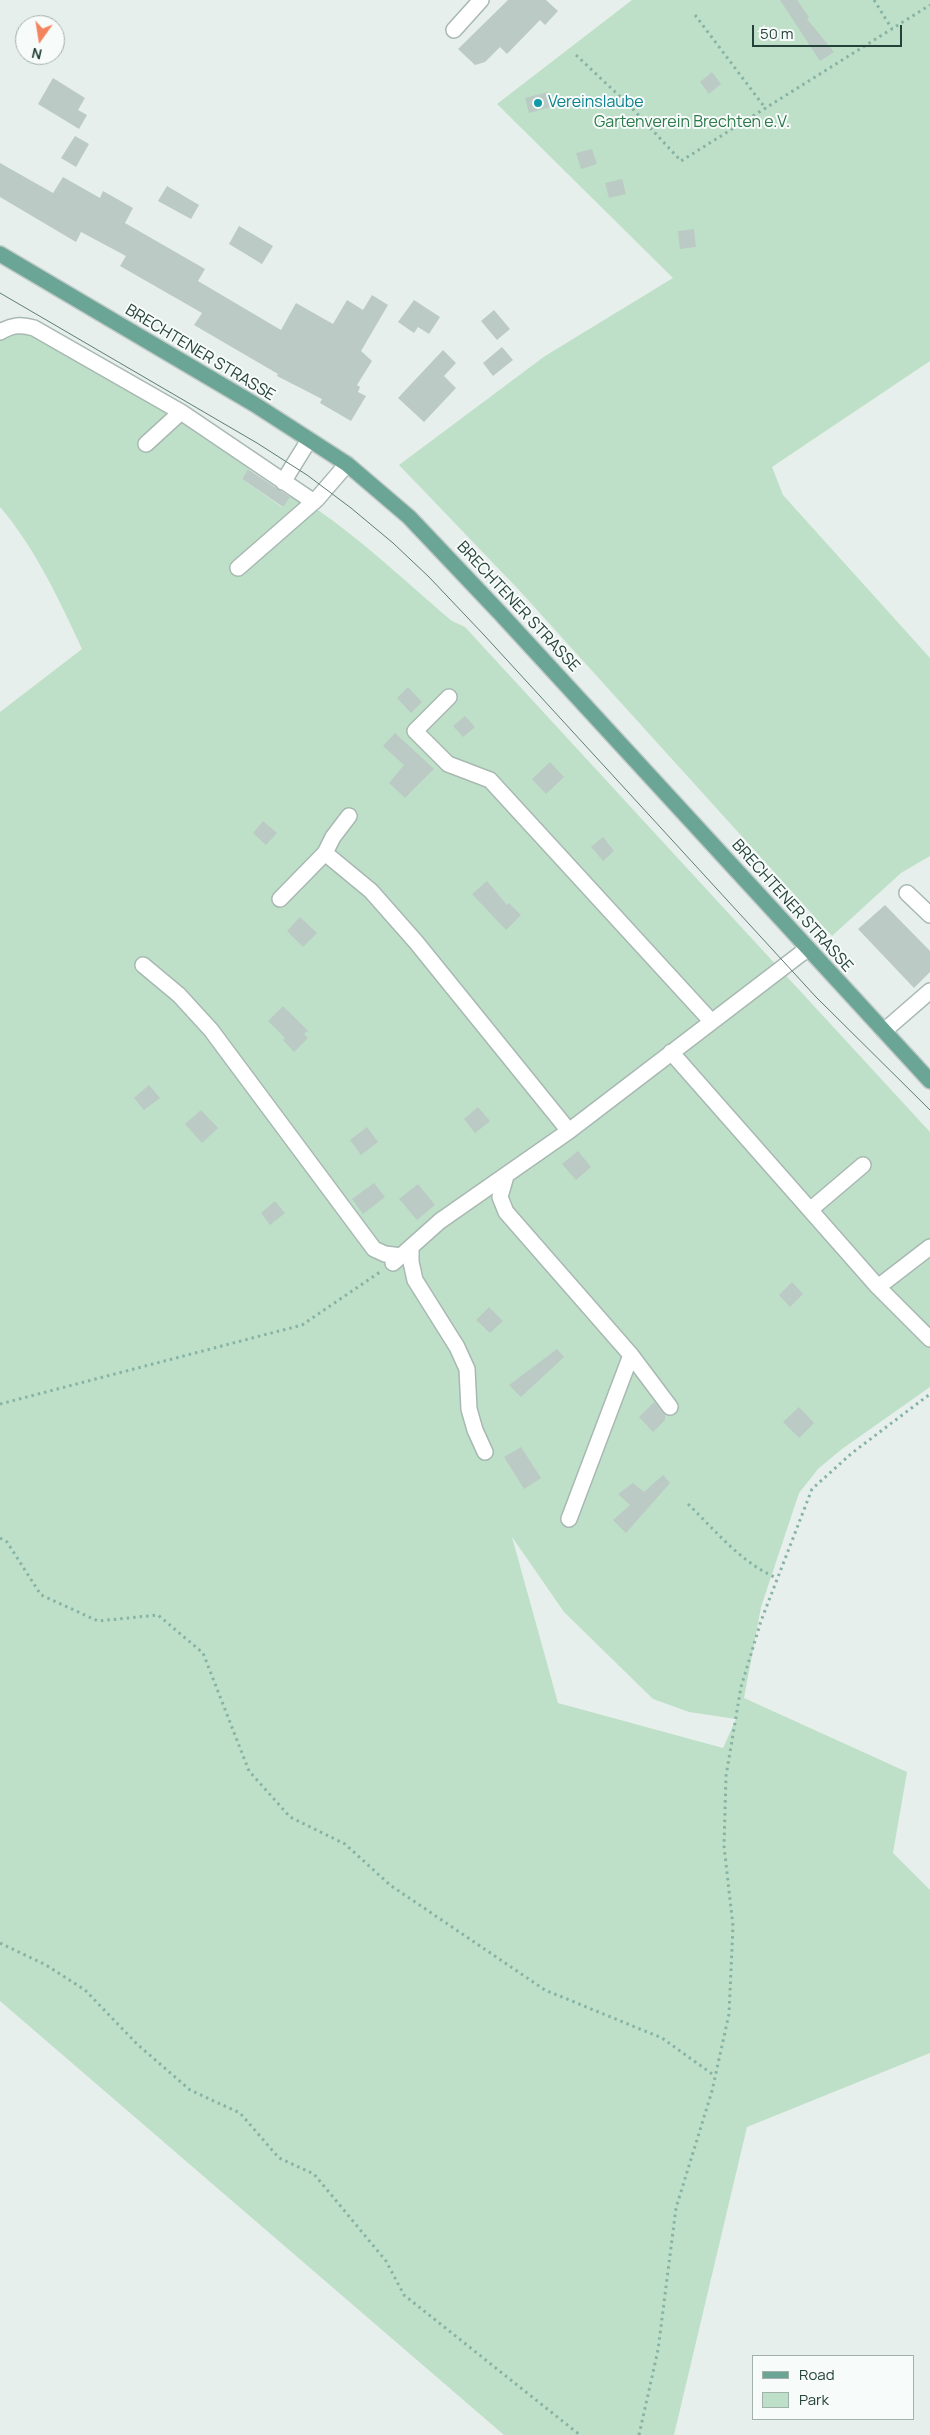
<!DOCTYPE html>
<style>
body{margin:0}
#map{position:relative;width:930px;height:2435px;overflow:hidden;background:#e6efeb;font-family:Manrope,sans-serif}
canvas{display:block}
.legend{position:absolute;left:752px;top:2355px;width:162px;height:65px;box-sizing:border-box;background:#f7fbf9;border:1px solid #a3b1ad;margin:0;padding:6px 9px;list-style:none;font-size:15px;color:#24423a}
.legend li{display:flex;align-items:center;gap:10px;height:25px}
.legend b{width:25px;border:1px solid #a3b1ad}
.north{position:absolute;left:15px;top:15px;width:50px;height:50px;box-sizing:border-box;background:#f7fbf9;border:1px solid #a3b1ad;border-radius:50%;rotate:193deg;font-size:14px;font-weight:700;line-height:20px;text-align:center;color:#24423a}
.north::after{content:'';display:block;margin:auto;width:18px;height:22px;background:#f4845f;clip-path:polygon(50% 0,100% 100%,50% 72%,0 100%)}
.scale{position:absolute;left:752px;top:25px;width:150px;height:22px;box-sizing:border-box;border:2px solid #24423a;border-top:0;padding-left:6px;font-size:15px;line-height:18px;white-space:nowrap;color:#24423a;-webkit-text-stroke:4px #f7fbf9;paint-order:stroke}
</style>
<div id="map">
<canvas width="930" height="2435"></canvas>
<ul class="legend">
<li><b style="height:6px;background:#6aa596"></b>Road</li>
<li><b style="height:14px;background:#bfe0c8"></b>Park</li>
</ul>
<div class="north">N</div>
<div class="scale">50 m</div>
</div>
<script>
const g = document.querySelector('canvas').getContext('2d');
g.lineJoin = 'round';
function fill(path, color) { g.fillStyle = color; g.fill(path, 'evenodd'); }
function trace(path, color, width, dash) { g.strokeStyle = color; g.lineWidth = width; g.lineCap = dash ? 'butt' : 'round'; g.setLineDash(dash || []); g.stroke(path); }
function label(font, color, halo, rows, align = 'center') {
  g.font = font + ' Manrope,sans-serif'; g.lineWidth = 4; g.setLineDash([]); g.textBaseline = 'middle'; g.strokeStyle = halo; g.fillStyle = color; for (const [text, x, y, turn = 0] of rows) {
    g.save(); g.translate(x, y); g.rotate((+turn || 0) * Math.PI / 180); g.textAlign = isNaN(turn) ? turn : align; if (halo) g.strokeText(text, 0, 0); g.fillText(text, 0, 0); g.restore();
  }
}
fill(new Path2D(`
 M632,0H930V361L772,467L783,495L930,658V856L901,873L832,936L518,589L399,465L545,356L673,278L497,104Z
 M11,323L185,419L251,465L242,479L282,507L292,493C351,529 400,577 452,621L465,627L930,1132V1387L842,1449L818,1469L799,1493L761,1607L744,1698L907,1772L893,1853L930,1890V2053L747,2127L674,2435H504L0,2001V712L82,649C59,599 35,548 0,507V329ZM512,1537L564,1612L653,1699L689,1712L736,1719L723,1748L558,1703Z`), '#bfe0c8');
fill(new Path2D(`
 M508,0H546L558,11L545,25L540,20L507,54L500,47L485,62L475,65L458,49Z
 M780,0H797L809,17L807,19L834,52L820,61Z
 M712,72L721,84L709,94L700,82Z
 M53,78L85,98L78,110L87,115L79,129L38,104Z
 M548,92L551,107L529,113L525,98Z
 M75,136L89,144L76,167L61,158Z
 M592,149L597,164L581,169L576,153Z
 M0,163L53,193L63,177L100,198L103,191L133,208L125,223L205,269L198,281L281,330L296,303L333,324L347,300L363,310L372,295L388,305L361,351L372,361L357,385L360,387L358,392L366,396L351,421L320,403L322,399L277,376L278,374L194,325L202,313L120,266L126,256L81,232L76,242L0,197Z
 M622,179L626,194L609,198L605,183Z
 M167,186L199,205L191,219L158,201Z
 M239,226L273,246L262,264L229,244Z
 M694,229L696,247L680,249L678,231Z
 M414,300L440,317L429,334L418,327L414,333L398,322Z
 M494,310L510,329L497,340L481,321Z
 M502,347L513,360L493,376L483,363Z
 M443,350L456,363L444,376L456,388L424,422L398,398Z
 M248,469L290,497L283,507L242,479Z
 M408,687L422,702L411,713L397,698Z
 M465,716L475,727L463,737L453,726Z
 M395,733L434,769L405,798L389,783L404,765L383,746Z
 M550,762L564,777L546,794L532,779Z
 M263,821L277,833L266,845L253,833Z
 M603,837L614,851L603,861L591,847Z
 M487,881L507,905L509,903L521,915L506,930L472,894Z
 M885,905L930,951V972L914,988L858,929Z
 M300,917L317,933L303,947L287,931Z
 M283,1006L308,1031L304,1034L308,1038L294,1052L283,1040L285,1038L268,1021Z
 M149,1085L160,1098L144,1110L134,1098Z
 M478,1107L490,1121L475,1133L464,1119Z
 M201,1110L218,1128L202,1143L185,1124Z
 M367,1127L378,1142L361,1155L350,1140Z
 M578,1151L591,1167L576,1180L562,1164Z
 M374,1183L385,1197L363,1214L352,1199Z
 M418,1184L435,1205L417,1220L399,1199Z
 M275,1201L285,1213L270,1225L261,1213Z
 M792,1282L803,1294L790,1307L779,1295Z
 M489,1307L503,1321L490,1333L476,1320Z
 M557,1349L564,1357L521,1397L509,1385Z
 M654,1402L665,1415V1420L653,1432L639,1417Z
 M799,1407L814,1423L799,1438L783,1422Z
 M521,1447L541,1478L524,1489L504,1457Z
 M663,1475L670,1483L626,1533L613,1520L630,1505L618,1494L633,1483L644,1492Z`), '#bbcac4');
const minor = new Path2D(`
 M454,30L481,0
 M0,332C12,325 21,324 34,328L181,412L314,502
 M146,444L181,412
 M283,482L309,440
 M238,568L317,499L347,464
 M449,697L415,731L448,764L490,780L711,1021
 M325,853L333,837L349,816
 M907,893L930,915
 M280,899L325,853L371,891L416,942L569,1131
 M143,965L179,995L211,1030L374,1249L385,1254L402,1256
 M884,1031L930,991
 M671,1052L878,1287L930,1339
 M506,1176L500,1197L506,1212L631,1355L670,1407
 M810,1210L863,1165
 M411,1249V1262L415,1280L457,1347L467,1369L469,1409L475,1430L485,1452
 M393,1263L440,1221L569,1131L807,949
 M878,1287L930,1247
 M569,1519L631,1355`);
const major = new Path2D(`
 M0,254L254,404L347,464L409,517L500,613L930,1081`);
trace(minor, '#a8b8b2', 18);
trace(major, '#c2cac8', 18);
trace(new Path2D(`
 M874,0L892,29
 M695,15L766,109
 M576,55L630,106L681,161L930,5
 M0,1404L302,1325L380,1272
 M688,1504C716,1531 741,1563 777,1578
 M0,1538L7,1542L41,1595L98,1621L158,1615L203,1653L249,1771L290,1817L345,1844L390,1885L545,1990L662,2038L715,2076
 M0,1943L46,1965L85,1990L137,2044L190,2090L240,2113L279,2158L314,2174L386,2261L404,2295L580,2435
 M639,2435L658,2350L676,2208L712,2091L729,2014L733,1926L724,1846L726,1776L741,1687L761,1621L812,1489L852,1453L930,1394`), '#86b3a5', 3, [2.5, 4]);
trace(minor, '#fff', 15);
trace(major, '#6aa596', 15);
trace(new Path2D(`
 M0,293L257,443L307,475L351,508L393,543L429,577L484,635L816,997L930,1110`), '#5f7d75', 1);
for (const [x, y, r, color] of [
 [538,103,5,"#0f9aa8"]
]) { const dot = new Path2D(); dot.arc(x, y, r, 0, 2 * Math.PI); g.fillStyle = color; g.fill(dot); trace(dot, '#f7fbf9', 2); }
label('16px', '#0d838f', '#f7fbf9', [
 ["Vereinslaube",548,103]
], 'left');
label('16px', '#2d7a4b', '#f7fbf9', [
 ["Gartenverein Brechten e.V.",692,123]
]);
label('16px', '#24423a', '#f7fbf9', [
 ["BRECHTENER STRASSE",200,353,31],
 ["BRECHTENER STRASSE",518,607,47],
 ["BRECHTENER STRASSE",792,906,48]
]);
</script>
